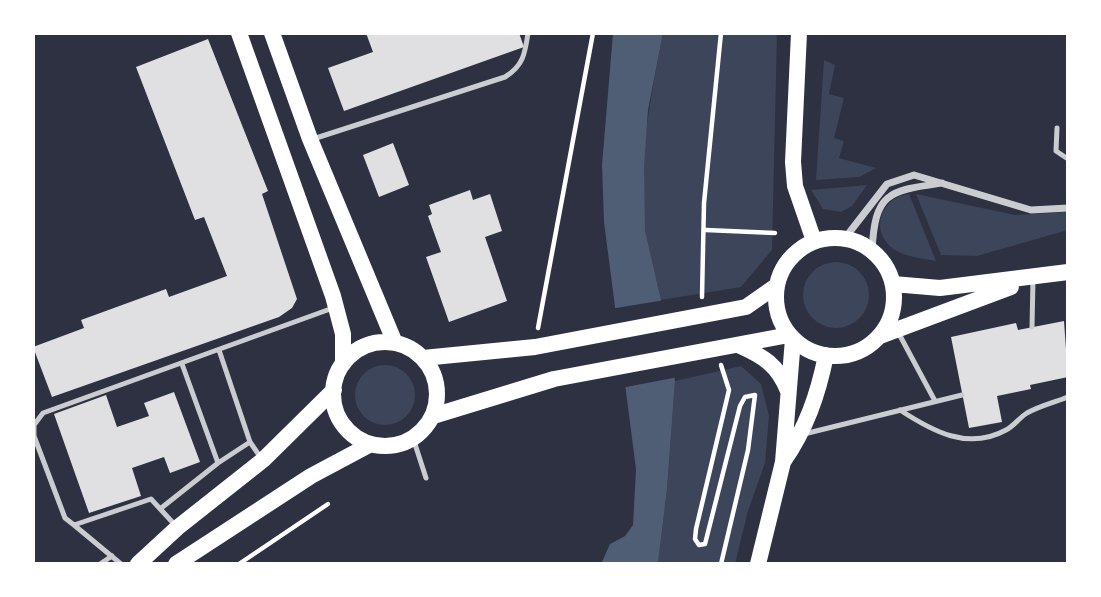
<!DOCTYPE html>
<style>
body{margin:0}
#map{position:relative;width:1101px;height:597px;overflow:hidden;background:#2d3142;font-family:Roboto,sans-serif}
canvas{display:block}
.frame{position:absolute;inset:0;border:35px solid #fff;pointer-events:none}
</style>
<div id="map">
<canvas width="1101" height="597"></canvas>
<div class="frame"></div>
</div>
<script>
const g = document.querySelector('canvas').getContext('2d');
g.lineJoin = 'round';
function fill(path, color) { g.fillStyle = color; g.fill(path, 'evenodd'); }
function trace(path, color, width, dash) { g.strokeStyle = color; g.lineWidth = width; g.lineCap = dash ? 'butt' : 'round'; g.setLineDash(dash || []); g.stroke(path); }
fill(new Path2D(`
 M663,33H777L772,250L741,287L661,300C656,277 648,254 645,231C636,166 651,97 663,33Z
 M824,60L835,65L829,94L844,98L834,138L844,141L839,158L876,168L859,177L816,180Z
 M867,185L852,206L841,212L823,209L811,190Z
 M909,194L936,261C921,258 904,257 892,248C869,229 882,197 909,194Z
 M916,194L1015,215L1068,212V230L977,256L941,255Z
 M803 295a33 33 0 1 1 66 0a33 33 0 1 1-66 0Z
 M355 395a30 30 0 1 1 60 0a30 30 0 1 1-60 0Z
 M741,366L761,384L769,416L765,463L748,511L735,564H658L667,489L675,381Z`), '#3c4559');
fill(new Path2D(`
 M613,33H663L648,110L644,167L645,231L661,300L675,381L667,489L658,564H601L610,544L625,536L633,525L636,469L604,222L602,165Z`), '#4f5d75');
fill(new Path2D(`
 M665,300L678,377L621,388L610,309Z`), '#2d3142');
fill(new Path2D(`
 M366,33H519L524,47L344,111L328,68L373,52Z
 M208,39L268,191L262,194L297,299L292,308L279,317L52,397L33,347L84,328L81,320L166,289L169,297L227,276L204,217L195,220L136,67Z
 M393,143L409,185L379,197L363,155Z
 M470,190L473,200L490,194L502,231L485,237L507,301L449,322L426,257L441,252L428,216L432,214L429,205Z
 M1064,321L1068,377L1030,385L1031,389L997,396L1002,422L969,428L951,337L1016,323L1018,330Z
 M174,392L200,462L170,473L164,457L132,468L141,496L89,513L54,414L106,395L117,427L149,416L144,403Z`), '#e0e0e3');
trace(new Path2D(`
 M706,230L775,233
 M702,297L704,203L721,33
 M538,328L593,33
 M721,365L729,390L696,529L695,539L699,545L705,544L740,406L745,397L755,395L748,450L721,564
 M239,564L328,504`), '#fff', 4.5);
trace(new Path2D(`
 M1057,128L1056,151L1068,159
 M313,139L505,77C523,66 525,54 528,33
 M1032,327L1033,279
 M898,332L935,401
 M900,410C932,431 968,451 1006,430C1014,426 1019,418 1027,413C1039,406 1055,402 1068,397
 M804,434L962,395
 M413,438L426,478
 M250,442L261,458
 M218,463L250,442L219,350
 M160,509L218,463L182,364
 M74,525L121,564
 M175,525L151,499L74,525L65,518L34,436V425L43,413L333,308
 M100,564L112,556`), '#caccd0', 5);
trace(new Path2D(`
 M845,238L887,184L914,175L1031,210L1068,208
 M872,251C875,192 888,191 942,183`), '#caccd0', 7);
trace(new Path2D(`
 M239,33L333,296L343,334V364
 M272,33L310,139L395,343
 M799,33L793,162L795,186L814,241
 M776 297a59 59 0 1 1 118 0a59 59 0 1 1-118 0Z
 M893,284L940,288L1068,272
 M880,336L1011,287
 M333 394a52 52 0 1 1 104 0a52 52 0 1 1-104 0Z
 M738,345C763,356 778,365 788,391
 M423,358L535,347L746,307L776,286
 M433,416L554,379L789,335
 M783,462C806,429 818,395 826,355
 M138,564L177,528L263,460L334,390
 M176,564L311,476L371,444
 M758,564L783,462L793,339`), '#fff', 16);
</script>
